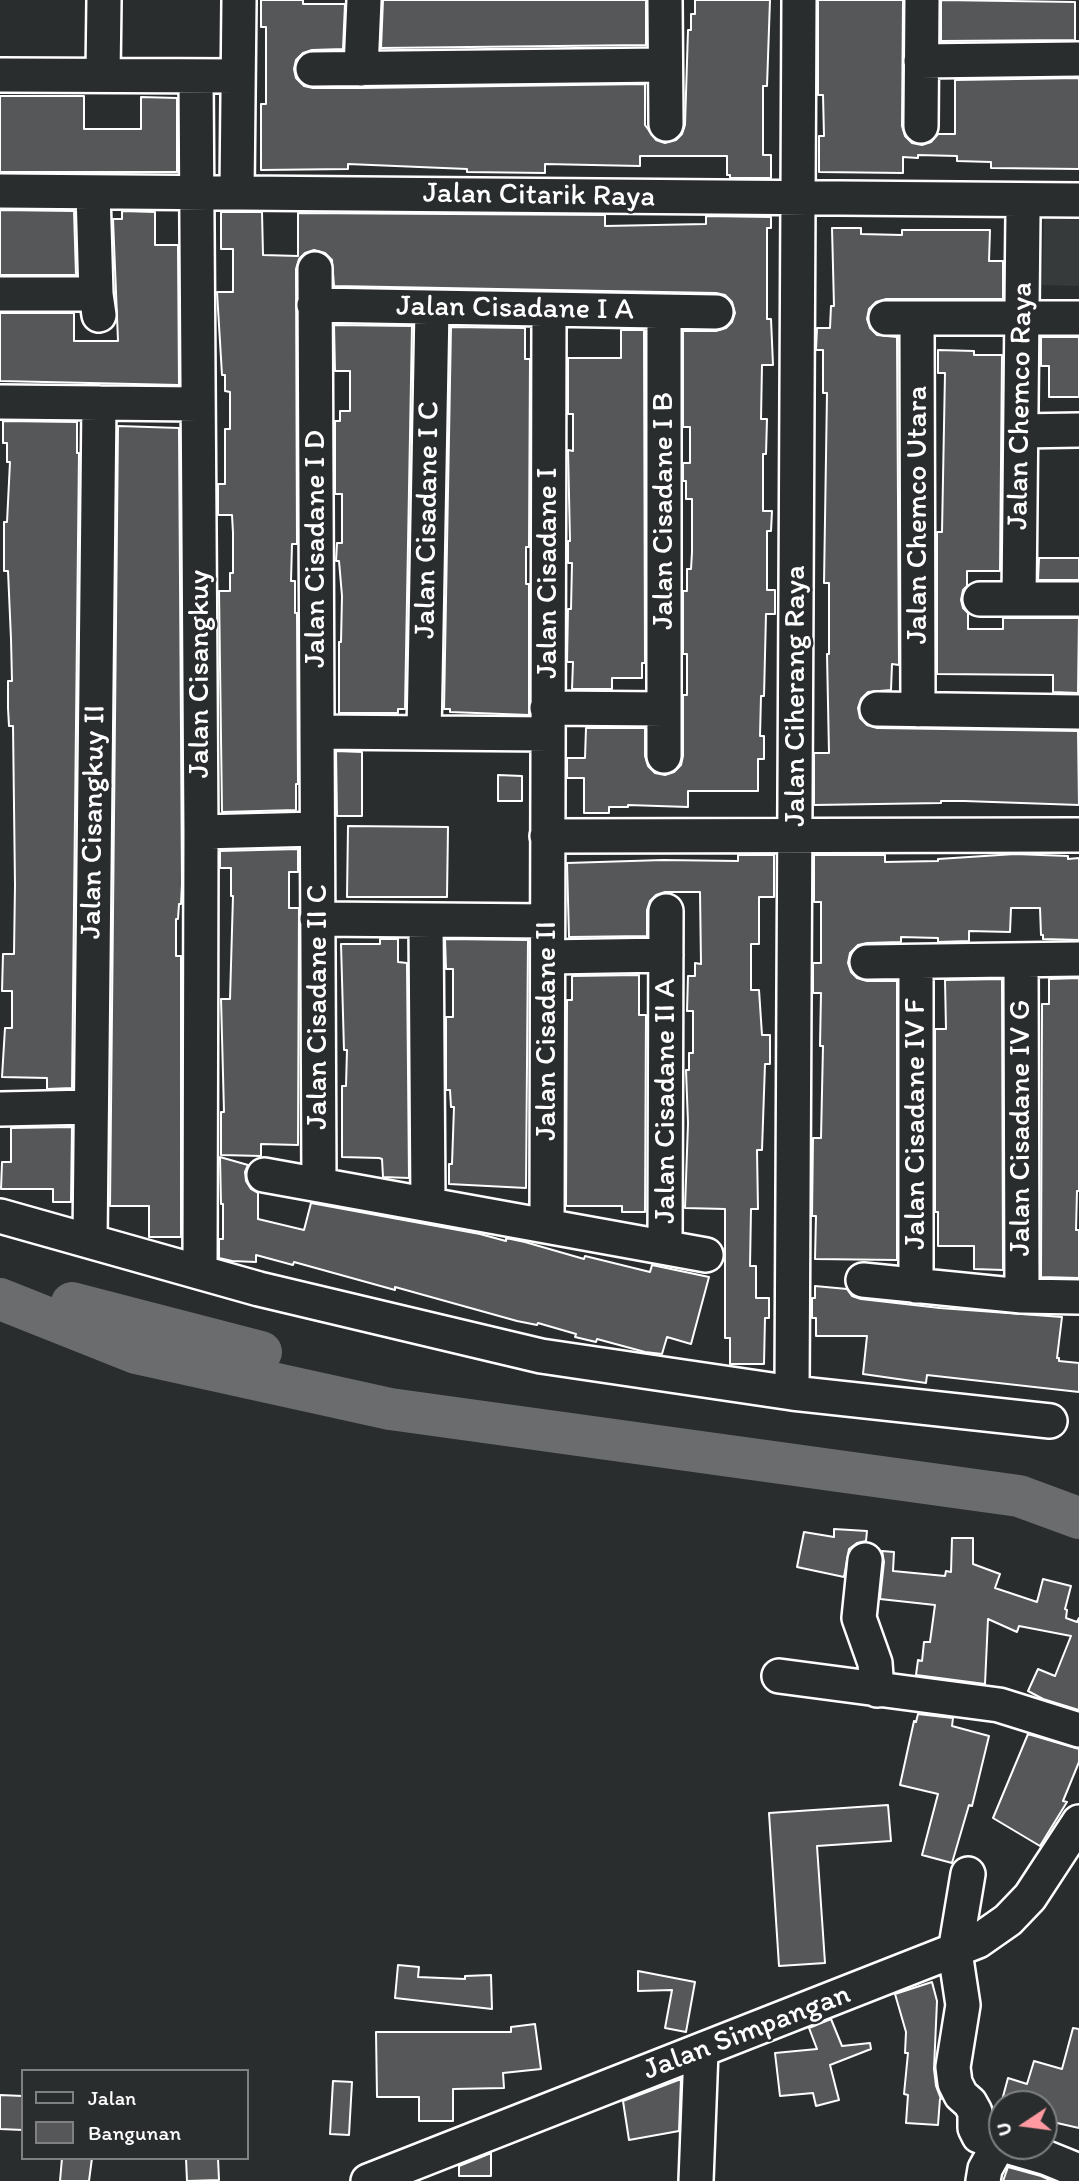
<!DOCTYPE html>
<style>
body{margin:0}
#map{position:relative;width:1079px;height:2181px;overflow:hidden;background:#2a2d2e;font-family:Itim,sans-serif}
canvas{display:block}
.legend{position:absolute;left:21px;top:2069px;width:228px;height:91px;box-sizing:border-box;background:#2a2d2e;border:2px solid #7f8182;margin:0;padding:9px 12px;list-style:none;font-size:21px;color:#fff}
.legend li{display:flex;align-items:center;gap:14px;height:35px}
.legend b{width:35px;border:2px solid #7f8182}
.north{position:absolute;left:988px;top:2090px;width:70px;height:70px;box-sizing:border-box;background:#2a2d2e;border:2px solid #7f8182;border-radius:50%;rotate:257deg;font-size:19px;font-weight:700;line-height:28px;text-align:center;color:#fff}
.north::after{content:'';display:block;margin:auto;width:24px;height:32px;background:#ff9aa2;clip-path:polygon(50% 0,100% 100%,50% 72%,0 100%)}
</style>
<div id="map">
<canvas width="1079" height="2181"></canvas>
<ul class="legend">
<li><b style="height:9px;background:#2a2d2e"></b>Jalan</li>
<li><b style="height:19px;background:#555758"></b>Bangunan</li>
</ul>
<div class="north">U</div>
</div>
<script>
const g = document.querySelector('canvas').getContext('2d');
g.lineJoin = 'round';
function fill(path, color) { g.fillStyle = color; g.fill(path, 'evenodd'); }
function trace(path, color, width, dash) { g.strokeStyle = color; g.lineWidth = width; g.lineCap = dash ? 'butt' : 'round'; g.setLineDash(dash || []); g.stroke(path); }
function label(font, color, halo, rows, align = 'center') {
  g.font = font + ' Itim,sans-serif'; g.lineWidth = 5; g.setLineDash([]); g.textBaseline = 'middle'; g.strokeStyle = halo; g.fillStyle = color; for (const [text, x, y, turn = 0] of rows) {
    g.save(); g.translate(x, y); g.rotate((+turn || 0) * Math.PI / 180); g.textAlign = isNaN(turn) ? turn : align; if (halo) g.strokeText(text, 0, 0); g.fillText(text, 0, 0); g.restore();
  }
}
fill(new Path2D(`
 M1045,182L1079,183V286L1042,285Z`), '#373a3b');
trace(new Path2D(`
 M0,1299L136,1353L390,1409L1019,1496L1079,1518
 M72,1303L261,1352`), '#6a6c6d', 42);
const building = new Path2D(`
 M261,0H303V4H345L343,49L312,50L303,53L296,60L294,69L296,78L304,86L313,88H361L645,84V125L656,140L665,143L676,140L682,134L685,125L688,30H691V14H695V0H770L767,86H763V155H771V178H730V175H727V156H640V166L545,164V173L467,172V169L348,164V169L261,170V104H266V27H261Z
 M383,0H646V45L381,48Z
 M818,0H903L902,126L905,136L912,143L922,145L931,142L938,134H955V80L1079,78V169L991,168V162L957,161V156L918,155V158L903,157V173L819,172V136H824L823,95H818Z
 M941,0L1075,2V40L941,41Z
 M0,96H84V129H141V97L177,98V172H0Z
 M0,210L74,211L76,275H0Z
 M122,211L155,212V245H178L179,385L0,381V313H74V341H118L113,219H122Z
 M221,212H262L263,255L298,256V213L605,215V226L706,224V216L771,217V228H767V319H771L773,365H762L761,419H767L766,454H763V511H772L771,531H767V590H775V614H766L764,696H761L760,736H764V759H758V791H688V807L628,805V807H609V813H584V778H567V758H585L586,728H645V756L648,766L655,773L665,775L674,772L681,765L683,756V695H687V654H683V591H687V569H691L692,552V499H686V481H683V463H690V427H683V331H716L726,328L732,322L735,313L732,302L725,295L716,293L334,286L332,260L325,253L314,250L305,253L299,259L296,269L297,544H292L291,581H295V613H297L298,784H296V810L222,812L219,591H230V573H233V533L232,515H218V484H225V429H230V392L225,391V375H222L217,292H233V249H221Z
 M832,228H861V234L902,235V230H990L989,261H1003V299H886L876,302L869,309L867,319L870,328L877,335L897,337L899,665L892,664L891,690L868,692L861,699L858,708L860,718L867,725L877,728L1078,731L1079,805L964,801H941V803L814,805V753H829L827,654H829V583H824L827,393H823V350H816L817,328H830L831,306H834Z
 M334,325L412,326L405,709H398V713H339V642H341L342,596L339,561H336L337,543H342V494H335V421H340V411H350V371H335Z
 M451,327L525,328V359H530L529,547H526V584H529V715L450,712V709H444Z
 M621,330H644L645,663H642V678H612V689H572L573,662H567L568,609H571L572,563H568V541H570L568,450L573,451V414H568V358H621Z
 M1041,337H1079V397H1049V366H1041Z
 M938,350L974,351V355H1002L1000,571H967V586L963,590L961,600L963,608L968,613V629H1003V618H1079L1078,693L1053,692V675L937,674V532H942L945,373H938Z
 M3,421L77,422V453H79L72,1088L47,1089V1078L2,1077L5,1028H12V991H2L3,954H14L15,885L13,726H9L8,708V681H12L11,639L8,571H4V522H7L10,462H7V443H3Z
 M118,426L179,428L182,884L181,904H179L178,919H176V956H181V1237H149V1206H110Z
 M1039,558H1079V580H1038Z
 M336,751L362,752V816H337Z
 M498,775L522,776V801H498Z
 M348,826L448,827L447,897H347Z
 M298,849V872H289V908H299L298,1145L261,1144V1156L221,1155V1112H224L221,999H230L233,896H231V868H220V851Z
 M1015,854L1068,856V859L1079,858V940L1043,939V935H1041L1040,908H1011L1010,932L969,931V941L938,942V938L901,937V942L867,943L858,945L850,953L848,963L851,972L857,978L867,981H897V1260L815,1259L816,1216H812L813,1138H821L823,1046H820L821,993H813V963H821V902H814V855H885V862L938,861V859Z
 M738,855H774V897H759V944H751V990H759L762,1035H770V1064H765L762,1150H757L758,1209H751L750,1266H756V1298H769V1318H765L764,1364H730V1338H725V1209L685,1208L688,1123L686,1070H689V1053H693V1011H687L688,976H695V963L701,964L700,892H665L656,895L650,901L647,910V936L569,937L567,863L663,860L738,861Z
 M380,939H398V962L407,963L409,1178L383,1177L382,1159L379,1158L342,1157V1086H346L347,1050H344L341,944H380Z
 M445,939L528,940L526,1188L449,1184V1164H452L454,1107H451L450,1090H446V1017H453V969H446Z
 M639,975V1015H646L645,1212H622V1206H566L567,1000H572V976Z
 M1079,978V1191H1077L1076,1230H1079V1278L1041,1277L1042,1004H1049V979Z
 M1002,979L1003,1270L974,1269V1246H938V1212H935V1029H946L945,980Z
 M72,1127L71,1202H53V1189H1L2,1162H11V1128Z
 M220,1157L248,1165L245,1172L246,1181L251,1189L258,1193V1219L304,1230L311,1203L480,1234L506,1241V1238L525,1242L584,1259L585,1256L650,1272L652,1265L709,1277L691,1344L667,1337L662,1354L645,1352L597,1339L596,1342L575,1337L576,1334L538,1323L537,1325L517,1321L395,1287V1290L294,1262L293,1265L256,1255V1262L232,1261L219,1258V1239H223V1204H221Z
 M815,1286L847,1289L852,1296L861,1299L940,1308L1062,1317L1057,1358H1059V1361L1079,1363V1392L927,1375L926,1383L863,1374L867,1336H816V1318H812V1298H815Z
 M834,1529L867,1531L866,1541L857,1543L849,1549L844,1577L797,1567L804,1532L834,1537Z
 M952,1538H973V1564L1000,1574L995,1588L1037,1602L1043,1579L1071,1586L1065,1609L1067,1610L1066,1618L1077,1622L1079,1618V1710L1043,1699L1028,1691L1038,1669L1055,1676L1071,1636L1019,1626L1017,1632L988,1619L985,1684L916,1675L918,1660L922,1661L924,1642H930L935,1605L880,1599L884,1562L882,1551L894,1552L893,1571L945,1576L946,1571L951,1572Z
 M918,1714L953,1718L952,1726L989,1736L972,1806L969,1805L952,1863L922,1855L938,1794L900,1785L914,1721L916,1722Z
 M1028,1734L1079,1749V1762L1063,1801L1067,1802L1040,1846L993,1818Z
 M888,1805L891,1841L817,1846L825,1963L779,1966L769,1813Z
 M398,1965L419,1967L418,1977L465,1979V1976L491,1975L492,2009L395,1998Z
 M638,1971L695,1982L686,2032L665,2028L672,1990L638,1991Z
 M932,1982L937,2001L934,2069L936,2086L941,2099H940L938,2125L906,2123L908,2095L904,2094L908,2053H905L906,2032L895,1994Z
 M831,2019L842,2046L870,2043L871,2049L830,2065L839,2100L816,2106L813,2093L780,2096L775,2053L817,2049L809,2028Z
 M535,2024L541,2069L503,2073L504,2088L453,2089V2121H419V2097H377L376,2032H511V2027Z
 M1073,2028L1079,2029V2128L1044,2120V2104H1001L1008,2078L1027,2084L1034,2061L1062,2069Z
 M681,2079L679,2131L629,2140L623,2101Z
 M333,2081L352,2082L349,2135L330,2134Z
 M0,2095L23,2096V2130L0,2129Z
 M491,2153V2176H459V2166Z
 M62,2158H92L89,2181H60Z
 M186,2158H218L219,2180L187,2181Z
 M1008,2167L1041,2176L1052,2181H1003Z`);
fill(building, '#555758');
trace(building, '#fff', 2);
const minor = new Path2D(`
 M665,0L666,124
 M921,61L1079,59
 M313,69L665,65
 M361,69L364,0
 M0,75L238,76
 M103,75L104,0
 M196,76L201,832L200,1272
 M921,126L922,0
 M0,191L1079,200
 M93,192L96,294L99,315
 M237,193L239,0
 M315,269L319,1185
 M0,294H96
 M314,305L716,312
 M664,312V756
 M886,318H1079
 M917,319L918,710
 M0,402L198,404
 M1021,431L1079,430
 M980,599H1079
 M1019,599L1023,212
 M547,708L664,709
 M877,709L1079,712
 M317,732L548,734
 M424,733L432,308
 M201,832L317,829
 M547,836L1079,835
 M317,919L547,921
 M426,920L428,1204
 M548,957L666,955
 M1021,960L1022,1296
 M867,962L1079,959
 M0,1109L91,1107
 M264,1175L706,1255
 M0,1216L259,1289L541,1356L792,1393L1050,1421
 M547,1226L549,311
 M90,1240L99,403
 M665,1247L666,911
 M863,1280L1022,1296L1079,1297
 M916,1286V962
 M792,1393L799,0
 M865,1560L859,1618L875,1663L877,1690
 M779,1676L999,1705L1079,1730
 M968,1874L955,1952L963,2005L953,2067L955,2083L961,2095L970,2103L975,2112V2128L979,2136L1002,2145
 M1006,2146L1047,2158L1079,2171
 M368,2181L978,1941L1008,1920L1030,1897L1079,1822
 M696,2181L701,2051
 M983,2181L985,2169L999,2144`);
trace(minor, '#fff', 38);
trace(minor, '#2a2d2e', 33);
label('30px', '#fff', '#2a2d2e', [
 ["Jalan Citarik Raya",539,196,1],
 ["Jalan Cisadane I A",515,309,1],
 ["Jalan Chemco Raya",1021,406,-89],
 ["Jalan Cisadane I B",664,511,-90],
 ["Jalan Chemco Utara",918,515,-90],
 ["Jalan Cisadane I C",428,520,-89],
 ["Jalan Cisadane I D",316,549,-90],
 ["Jalan Cisadane I",548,573,-90],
 ["Jalan Cisangkuy",200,674,-90],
 ["Jalan Ciherang Raya",796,696,-90],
 ["Jalan Cisangkuy II",94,822,-89],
 ["Jalan Cisadane II C",318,1007,-90],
 ["Jalan Cisadane II",547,1031,-90],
 ["Jalan Cisadane II A",666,1101,-90],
 ["Jalan Cisadane IV F",916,1124,-90],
 ["Jalan Cisadane IV G",1021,1128,-90],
 ["Jalan Simpangan",747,2033,-21]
]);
</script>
